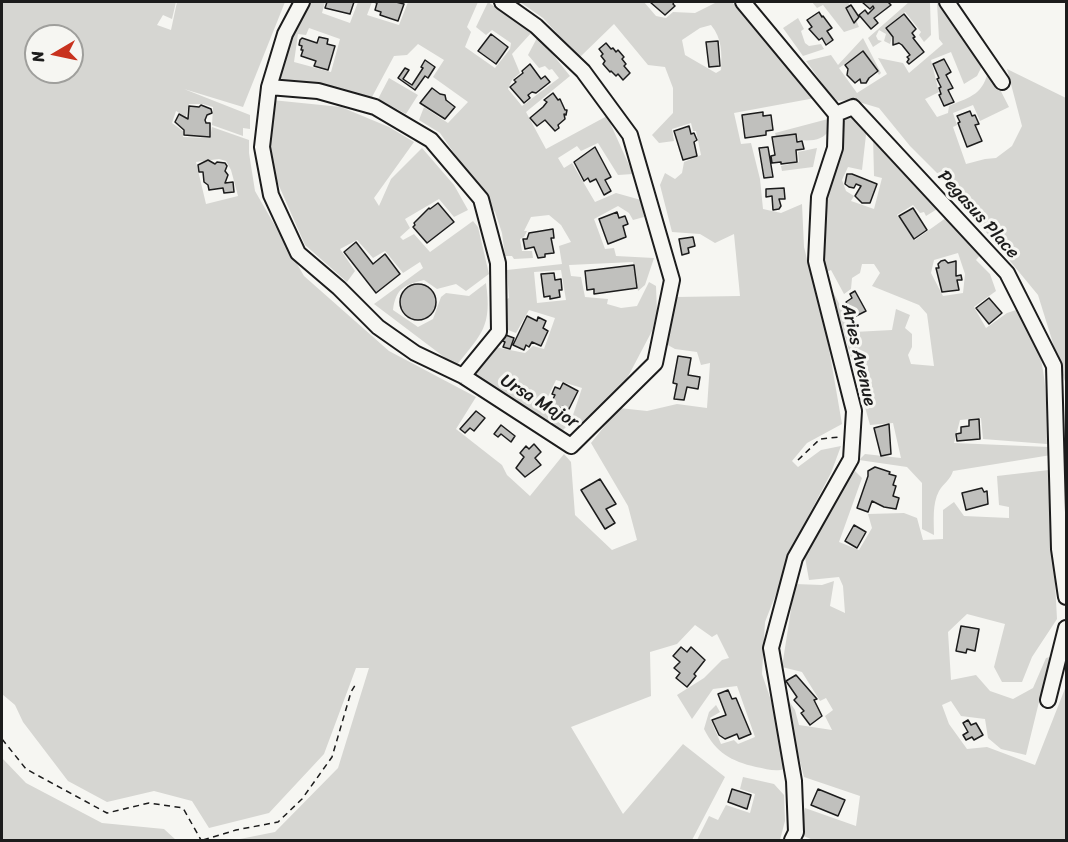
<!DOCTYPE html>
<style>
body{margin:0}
#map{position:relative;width:1068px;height:842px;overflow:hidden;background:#f6f6f2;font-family:Sriracha,sans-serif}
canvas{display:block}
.frame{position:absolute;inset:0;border:3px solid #1c1c1c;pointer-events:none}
.north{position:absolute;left:24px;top:24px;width:60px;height:60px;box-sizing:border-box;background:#f6f6f2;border:2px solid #9f9f9c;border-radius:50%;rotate:261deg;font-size:16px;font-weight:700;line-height:24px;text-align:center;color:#1c1c1c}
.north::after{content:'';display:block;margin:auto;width:21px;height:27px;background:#c8321e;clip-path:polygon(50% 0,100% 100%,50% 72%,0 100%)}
</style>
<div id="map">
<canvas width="1068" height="842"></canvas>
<div class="frame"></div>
<div class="north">N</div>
</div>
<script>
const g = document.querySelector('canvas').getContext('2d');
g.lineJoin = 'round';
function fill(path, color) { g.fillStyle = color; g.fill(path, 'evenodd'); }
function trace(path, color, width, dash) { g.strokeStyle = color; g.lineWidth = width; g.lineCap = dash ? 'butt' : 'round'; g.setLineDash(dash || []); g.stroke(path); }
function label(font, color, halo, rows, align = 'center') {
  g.font = font + ' Sriracha,sans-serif'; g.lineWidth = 6; g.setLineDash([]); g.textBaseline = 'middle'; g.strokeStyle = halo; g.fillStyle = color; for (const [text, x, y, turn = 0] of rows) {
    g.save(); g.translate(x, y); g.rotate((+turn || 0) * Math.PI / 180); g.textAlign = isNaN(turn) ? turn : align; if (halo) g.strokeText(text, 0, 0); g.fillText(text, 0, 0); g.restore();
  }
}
fill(new Path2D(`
 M2,2H176L172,19L163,15L157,25L171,30L177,2H285L243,107L184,89L250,115V129L243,128V136L212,125L213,107L203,104H189L186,117L176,111L172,123L183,131V137L210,138L212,127L249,140V153L255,191L304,276L389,351L476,397L456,429L502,465L507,475L530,496L564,454L571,462L575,515L612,550L637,540L628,506L591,443L619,408L647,411L677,404L707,408L710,363L701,365L697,352L675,349L666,344L676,297L740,296L734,234L715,243L700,234L672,232L660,185L665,173L675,179L682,173L684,162L701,155L696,131H693L691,123L672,129L674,141L659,143L652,135L673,113V88L665,67L648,65L614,24L579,58L543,18L520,2H644L656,16L666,18L673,12L695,13L717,2H732L736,7L805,82L815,98L734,113L741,144L751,143L760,179L763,209L781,213L802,204L804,247L828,343L842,424L807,443L792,461L798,467L821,450L841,446L831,473L801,530L765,622L762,674L776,715L785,769C775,772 767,769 756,767C731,761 716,753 704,729L709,712L716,705L720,712L710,718L721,744L734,740L738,744L755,737L737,686L713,689L692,719L677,695L704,678L722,660L729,658L717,634L712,637L695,625L677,644L650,652L651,696L571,727L623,814L683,744L725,777L692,840H235L275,832L338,768L369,668H356L324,754L269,813L209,828L192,801L154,791L107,802L68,781L23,722L15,705L2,694ZM711,25C722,38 722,53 721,70L716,73L685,55L682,40L700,28ZM36,36H72V72H36ZM219,159L226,161L231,170L238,196L206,204L196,162Z
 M306,2H325L322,13L350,23L358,2H372L367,15L399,25L408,2H478L467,27L471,32L465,47L495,68L510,49L511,43L492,30L486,35L476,27L488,2L532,32L512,54L520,73L512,80L508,89L522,106L559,78L552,69L549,70L545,66L539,68L528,55L538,36L570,76L526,112L546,149L607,116L633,174L618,175L598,143L581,151L577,146L558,158L564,168L572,163L595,202L616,193L641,200L644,217L633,220L629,213L618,206L594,219L605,249L614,248L616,256L654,258L645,285L638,291L633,262L569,265L571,276L581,277L585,297L608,299L607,304L621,308L637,306L649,282L656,286L657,312L652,331L623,386L582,429L571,421L582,388L556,380L545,403L555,412L552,418L566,427L560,433L474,374L495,347L525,353L533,346L544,349L555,318L529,310L516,333L503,328L505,300L509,298L507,270L562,264L559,246L571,242L561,225L549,215L531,217L524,231H527L524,237L520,239L522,251H532L533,258L514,259L512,256H505L502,233L495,212L440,133L419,120L424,107L448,123L468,102L433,77L444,60L418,44L407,55L394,56L372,97L327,86L277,79L298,19L302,18L303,6ZM309,28L340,39L331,72L294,62L298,34L306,35ZM561,270L566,300L537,303L534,272Z
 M812,2H848L859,27L844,32L823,5L817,8Z
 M909,2H930L931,35L924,42L919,35L921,32L905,12L885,28L892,37L890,44L884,41L886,34L879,30L876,36L878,40L882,41L873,47L868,38Z
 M937,2H942L984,62L977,76L964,84L951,52L931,60L939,92L925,99L937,117L948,113L949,106C972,96 983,95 989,68L1009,107L980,121L973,105L953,113L957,125L953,127L966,164L985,159L996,158L1012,146L1022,126L1007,69L1066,98V385L1038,295L939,175L910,146L879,108L852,100L835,101L806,61L831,55L838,65L863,38L881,73L879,75L863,51L839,68L857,93L887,74L878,58L903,63L909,73L943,44L939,39Z
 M798,18L804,29L801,31L805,43L809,46L821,44L824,49L803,56L783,28Z
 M389,78L418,95L406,114L378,99Z
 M272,100L341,107L389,127L414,142L374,198L379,206L391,179L422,148L454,185L468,210L454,217L439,199L405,219L410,228L400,237L403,240L414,234L430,252L473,221L478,227L489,274L466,291L456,284L437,289L424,280C404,285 396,288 393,310L418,327L433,319L441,297L446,293L469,296L486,283C492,327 482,333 456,366L374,304L423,268L420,262L403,273L385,251L373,258L357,240L340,249L355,271L347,282L305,245L276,179L269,155Z
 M852,113L867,126L862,170L848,167L842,180L846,191L854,196L851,201L874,209L882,178L874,176L873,135L942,206L926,216L924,212L920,213L913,205L897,215L915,240L950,215L982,253L976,260L990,274L996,291L974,307L986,328L1007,313L1019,309C1024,319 1030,328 1034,338C1048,372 1046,408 1047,444L983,439L981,418L960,420L954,443L1049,447L1051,455L953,471C951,479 943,484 939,491C932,504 934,521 934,535L922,529V483L907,467L859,460L865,454L901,458L893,423L870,425L832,290L854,332L892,330L896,309L910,315L905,328L912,334V347L908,355L911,364L934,366L927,314L919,305L872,286L880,273L874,264H862L860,273L852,278L851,289L844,294L831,270L825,273L823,261L826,190L844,135L842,114ZM958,253L965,274L963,293L943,296L931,273L934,260Z
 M828,119L831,128C823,141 812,141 798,140L797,134L776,136L775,133Z
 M817,148L813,167L782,171L781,166L799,162L798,152Z
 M1049,470L1057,619L1032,657L1022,682H1002L994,667L1005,624L967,614L948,632L951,680L976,675L990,691L1013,699L1033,688L1046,658L1050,657L1026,755L1001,749L988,738L985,719L961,716L951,701L942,705L949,724L967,749L987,747L1035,765L1066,686V840H813L801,835L805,808L856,826L860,796L804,777L782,691L795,710L799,725L832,730L825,716L833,710L826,698L820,701L802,672L782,667L795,584L822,585L834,581L830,606L845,613L843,586L839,577L809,580L805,557L833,504L855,471L862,478L839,542L859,550L872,528L868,514L904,513L917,518L923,540L943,539V510L954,502L964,516L1009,518V507L999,505L997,476Z
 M2,758L26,783L102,823L164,829L176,840H2Z
 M743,777L774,784L784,795L785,821L780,840H697L709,816L718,820L726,805L750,813L755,794L740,789Z`), '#d6d6d2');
const building = new Path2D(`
 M327,2H354L350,14L325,8Z
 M374,2H396L404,4L398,21L380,15L381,12L375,10L377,3Z
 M650,2H674L673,4L675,6L665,15Z
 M862,2H888L891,5L874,18L878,23L871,29L859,15L865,10L868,14L874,8L873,6L870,9Z
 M851,5L859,17L854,23L846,8Z
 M819,12L822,17L823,16L832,28L827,31L833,40L826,45L822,38L819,40L809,29L812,27L807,20Z
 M904,14L916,29L912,33L915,37L913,38L924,52L909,64L907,62L909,59L907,57L910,55L902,45L899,43L893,45V37L886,28Z
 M491,34L508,47L496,64L478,51Z
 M319,37L328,39L327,44L335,46L328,70L314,66L316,61L301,56L303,50H301L302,46L299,45L300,40L302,38L317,43Z
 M718,41L720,66L709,67L706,42Z
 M606,43L611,49L613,48L616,52L618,50L624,57L622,59L626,64L624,66L630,73L623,80L618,74L616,76L611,71L610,72L603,64L605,61L601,56L603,54L599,49Z
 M863,51L878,71L869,78L866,83H861L860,79L855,83L847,75L848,69L845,65Z
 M944,59L951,72L946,75L953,88L948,90L954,102L944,106L939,95L941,94L939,88L941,87L937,79L939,78L933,64Z
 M425,60L435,67L428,78L425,76L415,90L398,78L405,68L409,70L403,79L412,85L423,68L421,67Z
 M530,64L541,79L545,76L550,82L536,93L532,92L528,95L530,98L524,103L510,87L516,82L514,80L523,73L522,71Z
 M432,88L440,94L445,95L446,100L455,107L445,119L420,103Z
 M553,93L558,100L560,99L565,110H567L566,115L564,114L565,119L558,125L559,128L555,131L545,120L537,126L530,118L543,107L547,102L544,100Z
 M201,105L211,109L212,113L207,115L205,120L206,123H210V137L184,135V130L175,122L179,114L188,119L189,106L199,107Z
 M970,111L972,116L975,115L979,124L975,125L982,141L967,147L958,123L960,122L957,116Z
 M763,112V116L771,115L773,130L766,131V135L745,138L742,115Z
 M689,126L691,134L694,133L697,140L694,142L697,156L683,160L674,131Z
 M796,134L797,142L802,141L804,149L796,150L797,162L781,164V162L772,163L771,156L775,155L772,137Z
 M595,147L611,177L605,180L611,191L604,195L596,179L590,182L588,178L584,181L574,162Z
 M768,147L773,177L764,178L759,148Z
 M208,160L215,164L217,162L225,163L227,166L225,171L228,175L225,183L233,182L234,192L224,193L223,188L209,190L208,185L204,182L203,172H199L198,165Z
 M847,174H852L877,184L870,203H862L855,196L861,186L856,184L854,188L849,187L845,184Z
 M784,188L785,199H779L781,206L779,209L773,210L772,196L766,197V189Z
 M438,203L454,222L427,243L413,227L415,225L414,223L429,208L430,209Z
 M913,208L927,230L914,239L899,216Z
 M617,212L619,218L625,216L628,224L623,226L626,237L608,244L599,219Z
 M553,229L554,238H551L554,253L545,254V257L538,258L534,247L525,249L523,239H527L529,233Z
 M693,237L695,246L688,248L689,253L682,255L679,239Z
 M356,242L373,264L385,254L400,274L376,293L344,252Z
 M945,260L948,263L956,261V276L961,275L962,280H957L959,290L942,292L936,268H939L938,264L941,261Z
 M634,265L637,288L594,294V289L587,290L585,271Z
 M554,273L555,280L561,279L562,290H559L560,297L550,299V296L544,297L541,274Z
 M400 302a18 18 0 1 1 36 0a18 18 0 1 1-36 0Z
 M855,291L866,311L854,317L846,302L852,298L850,294Z
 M989,298L1002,313L989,324L976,308Z
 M527,316L537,321L538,317L546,321L543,328L548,331L541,346L532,342L529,347L526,345L524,350L513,345Z
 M500,333L514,338L510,349L503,347L505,342L498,339Z
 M678,356L691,358L688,375L700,377L698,389L687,387L684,400L674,399L677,384L673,383Z
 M563,383L578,391L569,409L563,406L562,409L551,403L555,395L552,394L555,387L560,389Z
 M476,411L485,418L474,431L470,428L465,433L460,429Z
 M979,419L980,439L957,441L956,434L961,433V427L969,426V420Z
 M889,424L891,454L881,456L874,428Z
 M501,425L515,436L511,442L501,434L498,437L494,434Z
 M534,444L541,452L535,458L541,465L525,477L516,468L524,457L520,453L526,446L529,449Z
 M875,467L890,472L889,474L896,476L893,485L896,486L893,496L899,498L896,509L884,507L872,501L868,512L857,508L868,476V471Z
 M600,479L616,504L606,509L615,523L605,529L581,490Z
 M982,488L984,492L987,491L988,504L966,510L962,493Z
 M854,525L866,532L857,548L845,541Z
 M961,626L979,629L975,651L967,649L966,653L956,651Z
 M681,647L687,652L691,647L705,660L694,674L696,676L687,687L676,678L680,673L674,668L680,662L673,656Z
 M796,675L817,699L814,700L822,716L810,725L801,713L804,711L794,700L797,697L786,681Z
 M728,690L732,699L736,698L751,734L739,739L737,734L725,739L719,735L712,720L726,715L718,694Z
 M968,720L971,725L976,723L983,735L974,740L972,737L966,740L963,735L968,732L963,723Z
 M732,789L751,795L747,809L728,802Z
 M818,789L845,800L838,816L811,805Z`);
fill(building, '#c0c0bd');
trace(building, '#1c1c1c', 1.5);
const minor = new Path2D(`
 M302,2L285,34L269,87L262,147L271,195L298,253L339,288L378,327L415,353L463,376L571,446L655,363L672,280L630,135L583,71L536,26L502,2
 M743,2L836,114L835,148L819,197L816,261L854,411L851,459L795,558L771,648L794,781L796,832L792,840
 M947,2L1002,82
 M269,87L318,91L375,107L431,140L481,199L498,263L499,332L463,376
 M836,114L853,107L1007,273L1054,366L1059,549L1066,597
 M1048,700L1066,628`);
trace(minor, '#1c1c1c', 18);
trace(new Path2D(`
 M798,460L820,439L839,437
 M2,739L26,769L107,813L149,803L183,808L201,840
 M203,840L236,830L278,822L302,799L332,757L351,692L357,682`), '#1c1c1c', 1.5, [6, 4.5]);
trace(minor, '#f6f6f2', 14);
label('18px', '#1c1c1c', '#f6f6f2', [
 ["Pegasus Place",978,215,48],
 ["Aries Avenue",858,355,77],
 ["Ursa Major",539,402,31]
]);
</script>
